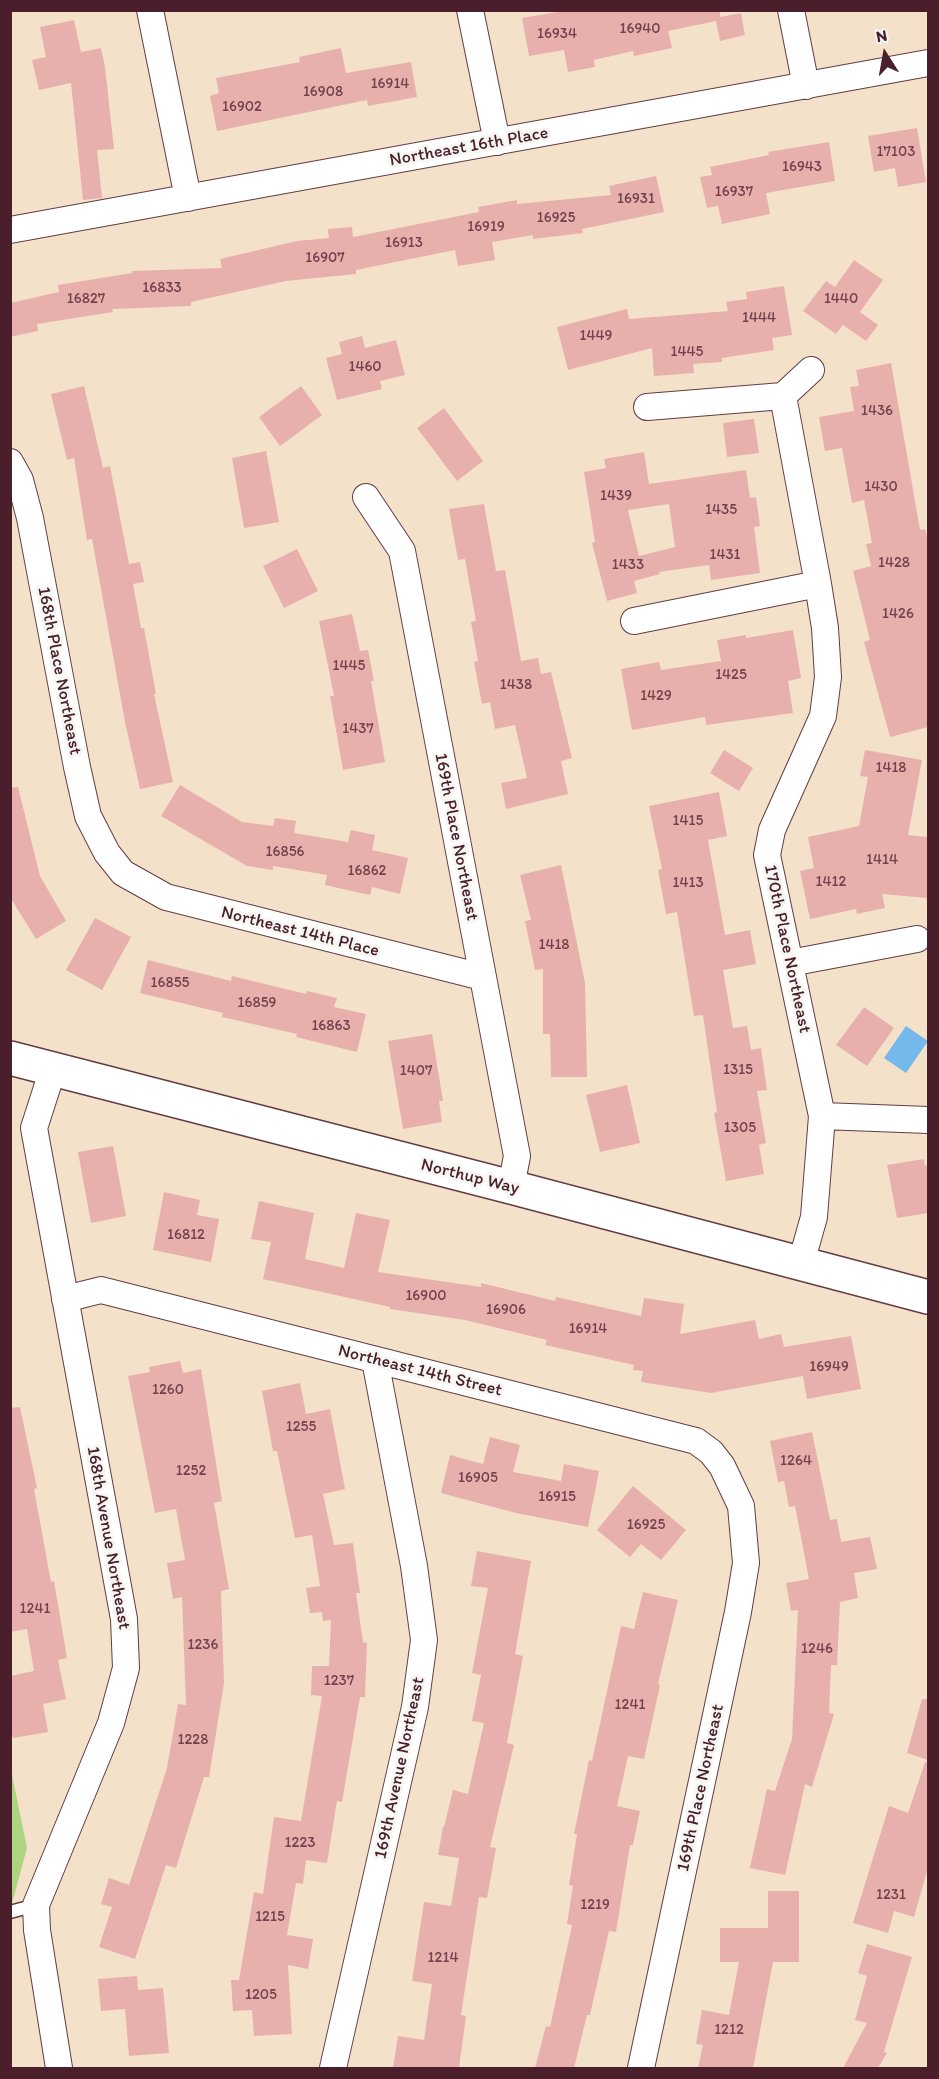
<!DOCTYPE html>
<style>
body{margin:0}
#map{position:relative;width:939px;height:2079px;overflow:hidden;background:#f4e1c9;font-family:Itim,sans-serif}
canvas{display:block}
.frame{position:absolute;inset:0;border:12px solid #4a1f2b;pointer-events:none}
.north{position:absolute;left:855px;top:24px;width:60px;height:60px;-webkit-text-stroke:4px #f6f6f2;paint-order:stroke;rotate:349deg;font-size:16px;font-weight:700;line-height:24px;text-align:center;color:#4a1f2b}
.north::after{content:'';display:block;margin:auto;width:21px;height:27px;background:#4a1f2b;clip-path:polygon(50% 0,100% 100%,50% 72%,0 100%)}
</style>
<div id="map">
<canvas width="939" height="2079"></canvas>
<div class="frame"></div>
<div class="north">N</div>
</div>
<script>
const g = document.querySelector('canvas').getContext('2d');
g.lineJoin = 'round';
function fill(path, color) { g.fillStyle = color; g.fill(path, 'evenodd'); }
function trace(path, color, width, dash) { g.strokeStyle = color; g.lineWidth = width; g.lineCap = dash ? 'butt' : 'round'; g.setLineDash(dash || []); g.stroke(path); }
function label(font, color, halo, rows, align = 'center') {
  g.font = font + ' Itim,sans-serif'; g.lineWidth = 6; g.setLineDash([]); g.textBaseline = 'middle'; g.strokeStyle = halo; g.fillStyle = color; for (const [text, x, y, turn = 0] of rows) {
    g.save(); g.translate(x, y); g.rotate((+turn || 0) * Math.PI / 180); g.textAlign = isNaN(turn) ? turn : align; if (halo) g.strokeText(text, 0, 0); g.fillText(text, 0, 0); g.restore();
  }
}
fill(new Path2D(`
 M10,1765L27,1848L11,1907H10Z`), '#add580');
fill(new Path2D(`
 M906,1026L928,1041L906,1073L884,1058Z`), '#75b8eb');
fill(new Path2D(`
 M569,10H720V17L741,13L745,35L720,41L716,21L668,31L672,48L634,56L633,51L594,60L595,67L568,72L564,50L529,56L522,18Z
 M74,20L81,52L101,48L105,67L114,149L97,150L102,198L83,200L71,83L39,90L32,60L46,57L40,27Z
 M341,48L346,73L411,62L417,97L368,106L367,100L217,131L210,96L219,93L216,78L300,62L299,57Z
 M917,128L926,182L898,187L895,168L874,172L868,136Z
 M829,142L835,181L766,193L770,214L722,224L718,206L707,208L700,177L712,175L710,167L769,155L768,152Z
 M656,176L664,212L582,229L583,233L533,239V235L492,242L495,260L458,266L455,250L356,270V274L286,281L191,302V306L112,309L113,312L37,324L38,331L10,337V303L59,292L58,285L132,273V271L222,268L220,259L297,241L329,238L328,229L352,227L353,237L479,212L478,207L517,200V204L611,195L609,186Z
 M854,260L883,280L860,312L878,325L866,341L843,325L836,334L803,311L826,281L835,287Z
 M784,286L792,335L772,338L774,350L722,358V362L693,364L694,373L654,376L652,348L568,370L557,327L627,309L629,319L728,311L726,302L747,299L746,292Z
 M362,336L365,348L396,340L405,375L380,381L382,389L337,400L326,358L342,354L339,342Z
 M891,363L920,530L925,529L928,541V727L890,737L864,642L870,640L853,571L871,566L866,544L872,543L864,500L852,503L842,448L825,451L819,417L854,411L850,387L859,386L856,370Z
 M84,386L103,468L110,466L129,564L140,562L144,582L133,584L141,628H144L156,694H154L173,782L140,789L125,722L92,539L87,540L74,458L67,460L51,394Z
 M301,386L322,415L280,446L259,417Z
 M444,408L483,461L457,481L417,428Z
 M754,419L759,453L727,457L723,423Z
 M266,451L279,522L244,528L232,458Z
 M644,452L649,484L746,470L750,498L756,497L760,526L754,527L760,573L711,580L709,565L659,572L660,574L634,581L637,593L607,601L592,543L595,542L584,472L606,468L604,459ZM669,504L675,547L639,556L628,510Z
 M484,504L496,571L505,570L521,661L538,658L541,674L551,672L572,758L561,761L568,794L506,809L501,783L527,778L515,725L495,729L490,702L482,704L474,662L478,661L471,622L476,621L465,559L458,560L449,509Z
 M297,549L318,591L284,608L263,566Z
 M352,614L360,651L368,650L374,681H371L385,762L343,770L330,696H334L319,621Z
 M793,630L801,678L788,681L793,713L706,725L705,717L632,730L621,669L659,662L661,670L721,661L717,640L746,635V638Z
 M724,750L753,768L739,791L710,773Z
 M865,750L922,760L908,835L928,837V898L882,894L885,908L857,914L856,909L810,919L800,871L814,868L808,837L859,826L868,777L860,776Z
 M180,785L242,822L273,826L275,818L296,821L294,833L348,842L351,830L375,835L372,850L408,858L400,894L372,887L370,895L325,885L327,875L273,866V870L247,866L161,816Z
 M18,787L40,876L66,921L36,939L10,897V788Z
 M719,792L727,836L708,840L725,935L750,930L756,964L723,970L733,1028L747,1026L751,1050L761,1048L767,1090L757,1091L766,1143L759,1145L764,1174L726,1181L714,1113L717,1112L703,1015L694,1016L677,912L666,914L658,870L662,869L649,806Z
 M561,865L585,983L587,1077H551L550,1034H543V969L535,970L525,921L531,920L520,875Z
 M95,918L131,937L102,990L66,970Z
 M148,960L231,981L232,976L306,994L307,991L337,998L334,1007L366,1014L357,1052L296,1037L297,1034L222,1017L223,1013L140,993Z
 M864,1007L894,1028L867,1066L836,1045Z
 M432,1034L443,1101H439L442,1122L403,1129L388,1041Z
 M627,1085L640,1143L600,1152L586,1095Z
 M113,1146L126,1216L91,1223L78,1152Z
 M924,1159L925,1166L928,1165V1213L897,1218L887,1165Z
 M164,1192L200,1200L197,1215L219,1219L211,1262L153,1250Z
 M259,1201L314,1213L305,1259L344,1268L356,1213L390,1220L378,1272L481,1287V1283L555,1301L556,1297L641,1316L644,1298L684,1304L680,1334L755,1320L759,1339L781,1334L784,1347L851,1336L861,1389L807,1399L803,1376L711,1393L641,1382L643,1371L633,1370L634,1365L545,1345L547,1340L465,1320L390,1309V1307L263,1279L271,1242L251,1239Z
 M180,1361L183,1373L201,1369L222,1501L214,1503L229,1589L221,1591L224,1683L209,1777H204L176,1868L166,1865L135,1959L99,1947L112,1907L101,1904L109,1878L129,1885L167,1768L178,1704L186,1705L182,1597L173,1599L167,1563L185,1560L176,1509L155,1513L128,1376L150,1372L149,1367Z
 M300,1383L306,1414L330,1409L345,1489L323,1494L334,1545L353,1543L360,1593H356L363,1642L367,1643L365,1697H360L342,1802L337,1801L327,1863L306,1860L303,1884L296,1883L287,1935L313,1939L308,1969L288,1965L292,2034L254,2036L252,2010L233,2011L231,1980H239L254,1892L263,1894L274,1817L301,1821L322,1696L311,1695L312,1666H329L331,1620L323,1621L322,1612L310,1613L306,1588L320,1586L312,1535L295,1538L277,1451H273L262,1391Z
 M20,1407L37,1488L34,1489L51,1582L54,1581L67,1658L58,1660L66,1699L43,1704L48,1732L13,1738L10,1726V1676L34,1671L27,1629L10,1632V1408Z
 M812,1432L830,1520L837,1519L841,1542L870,1537L877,1569L854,1573L858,1598L840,1602L837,1665H831L829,1713L834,1714L812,1787L805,1784L785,1875L750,1868L767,1789L775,1791L792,1739L798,1610L791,1611L786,1583L809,1579L795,1506L789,1507L784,1481L778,1482L770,1441Z
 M490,1437L520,1445L513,1472L561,1481L564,1464L599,1471L588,1527L516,1513L441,1493L450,1455L483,1464Z
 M633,1486L686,1530L661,1560L641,1544L630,1557L597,1530Z
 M477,1551L531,1561L515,1654L523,1656L507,1743L514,1745L490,1847L496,1848L487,1898L479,1897L461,2015L466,2016L459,2068H393L398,2036L424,2040L432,1984L412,1981L424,1902L451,1906L459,1858L438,1855L443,1827H444L453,1790L468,1794L484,1723L472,1721L481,1675L472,1673L488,1588L471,1586Z
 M643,1592L678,1600L658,1684L660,1685L644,1759L628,1756L617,1806L640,1811L633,1845H630L616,1932L609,1931L590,2015H587L574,2068H535L546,2026L550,2027L572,1925L567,1924L573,1886L569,1885L577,1834H574L589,1760L592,1761L621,1626L634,1629Z
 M922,1699H928V1760L907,1753Z
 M925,1762L928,1763V1868L914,1917L894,1911L888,1933L853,1923L889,1806L908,1813Z
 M768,1891H799V1962H773L753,2068H698L703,2045L696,2044L702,2010L729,2015L739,1962H720V1928H768Z
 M867,1944L912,1957L884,2052L887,2053L878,2068H843L867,2023L855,2020L867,1976L858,1973Z
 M137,1976L138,1990L163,1988L169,2053L129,2056L125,2009L101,2011L98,1979Z`), '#e8b0ad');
const lane = new Path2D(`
 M10,1912L36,1905`);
const street = new Path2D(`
 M150,10L188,198
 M470,10L497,142
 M791,10L806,86
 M10,230L928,63
 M783,396L818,584L825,628L828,677L823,716L772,830L767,855L822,1116L814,1217L801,1263
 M647,407L783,396L811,370
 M10,462L20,480L30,518L77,767L88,816L107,853L123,873L166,897L482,977
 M366,497L402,551L517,1156L511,1187
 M634,621L818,584
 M790,963L917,939
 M53,1069L34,1128L124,1619L126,1668L111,1723L36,1905L37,1930L59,2068
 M822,1116L928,1120
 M65,1299L101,1290L696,1441L711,1452L722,1466L741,1506L746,1563L738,1612L641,2068
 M333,2068L415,1707L424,1640L414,1566L375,1360`);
const secondary = new Path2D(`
 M10,1058L511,1187L928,1297`);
trace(lane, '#643c43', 15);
trace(street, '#643c43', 28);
trace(secondary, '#643c43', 36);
trace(lane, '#fff', 12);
trace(street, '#fff', 26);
trace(secondary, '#fff', 33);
label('15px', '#72434c', null, [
 ["16940",640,29],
 ["16934",557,34],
 ["16914",390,84],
 ["16908",323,92],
 ["16902",242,107],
 ["17103",896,152],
 ["16943",802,167],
 ["16937",734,192],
 ["16931",636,199],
 ["16925",556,218],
 ["16919",486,227],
 ["16913",404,243],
 ["16907",325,258],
 ["16833",162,288],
 ["16827",86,299],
 ["1440",841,299],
 ["1444",759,318],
 ["1449",596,336],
 ["1445",687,352],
 ["1460",365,367],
 ["1436",877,411],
 ["1430",881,487],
 ["1439",616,496],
 ["1435",721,510],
 ["1431",725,555],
 ["1428",894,563],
 ["1433",628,565],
 ["1426",898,614],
 ["1445",349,666],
 ["1425",731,675],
 ["1438",516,685],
 ["1429",656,696],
 ["1437",358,729],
 ["1418",891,768],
 ["1415",688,821],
 ["16856",285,852],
 ["1414",882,860],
 ["16862",367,871],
 ["1412",831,882],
 ["1413",688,883],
 ["1418",554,945],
 ["16855",170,983],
 ["16859",257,1003],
 ["16863",331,1026],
 ["1315",738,1070],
 ["1407",416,1071],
 ["1305",740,1128],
 ["16812",186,1235],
 ["16900",426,1296],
 ["16906",506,1310],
 ["16914",588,1329],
 ["16949",829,1367],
 ["1260",168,1390],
 ["1255",301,1427],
 ["1264",796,1461],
 ["1252",191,1471],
 ["16905",478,1478],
 ["16915",557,1497],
 ["16925",646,1525],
 ["1241",35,1609],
 ["1236",203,1645],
 ["1246",817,1649],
 ["1237",339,1681],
 ["1241",630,1705],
 ["1228",193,1740],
 ["1223",300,1843],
 ["1231",891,1895],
 ["1219",595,1905],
 ["1215",270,1917],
 ["1214",443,1958],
 ["1205",261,1995],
 ["1212",729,2030]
]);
label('18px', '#4a1f2b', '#f6f6f2', [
 ["Northeast 16th Place",469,147,-10],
 ["168th Place Northeast",59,671,79],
 ["169th Place Northeast",456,837,79],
 ["Northeast 14th Place",300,932,14],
 ["170th Place Northeast",787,949,78],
 ["Northup Way",470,1177,14],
 ["Northeast 14th Street",420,1371,14],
 ["168th Avenue Northeast",108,1538,80],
 ["169th Avenue Northeast",400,1768,-78],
 ["169th Place Northeast",701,1788,-78]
]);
</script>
